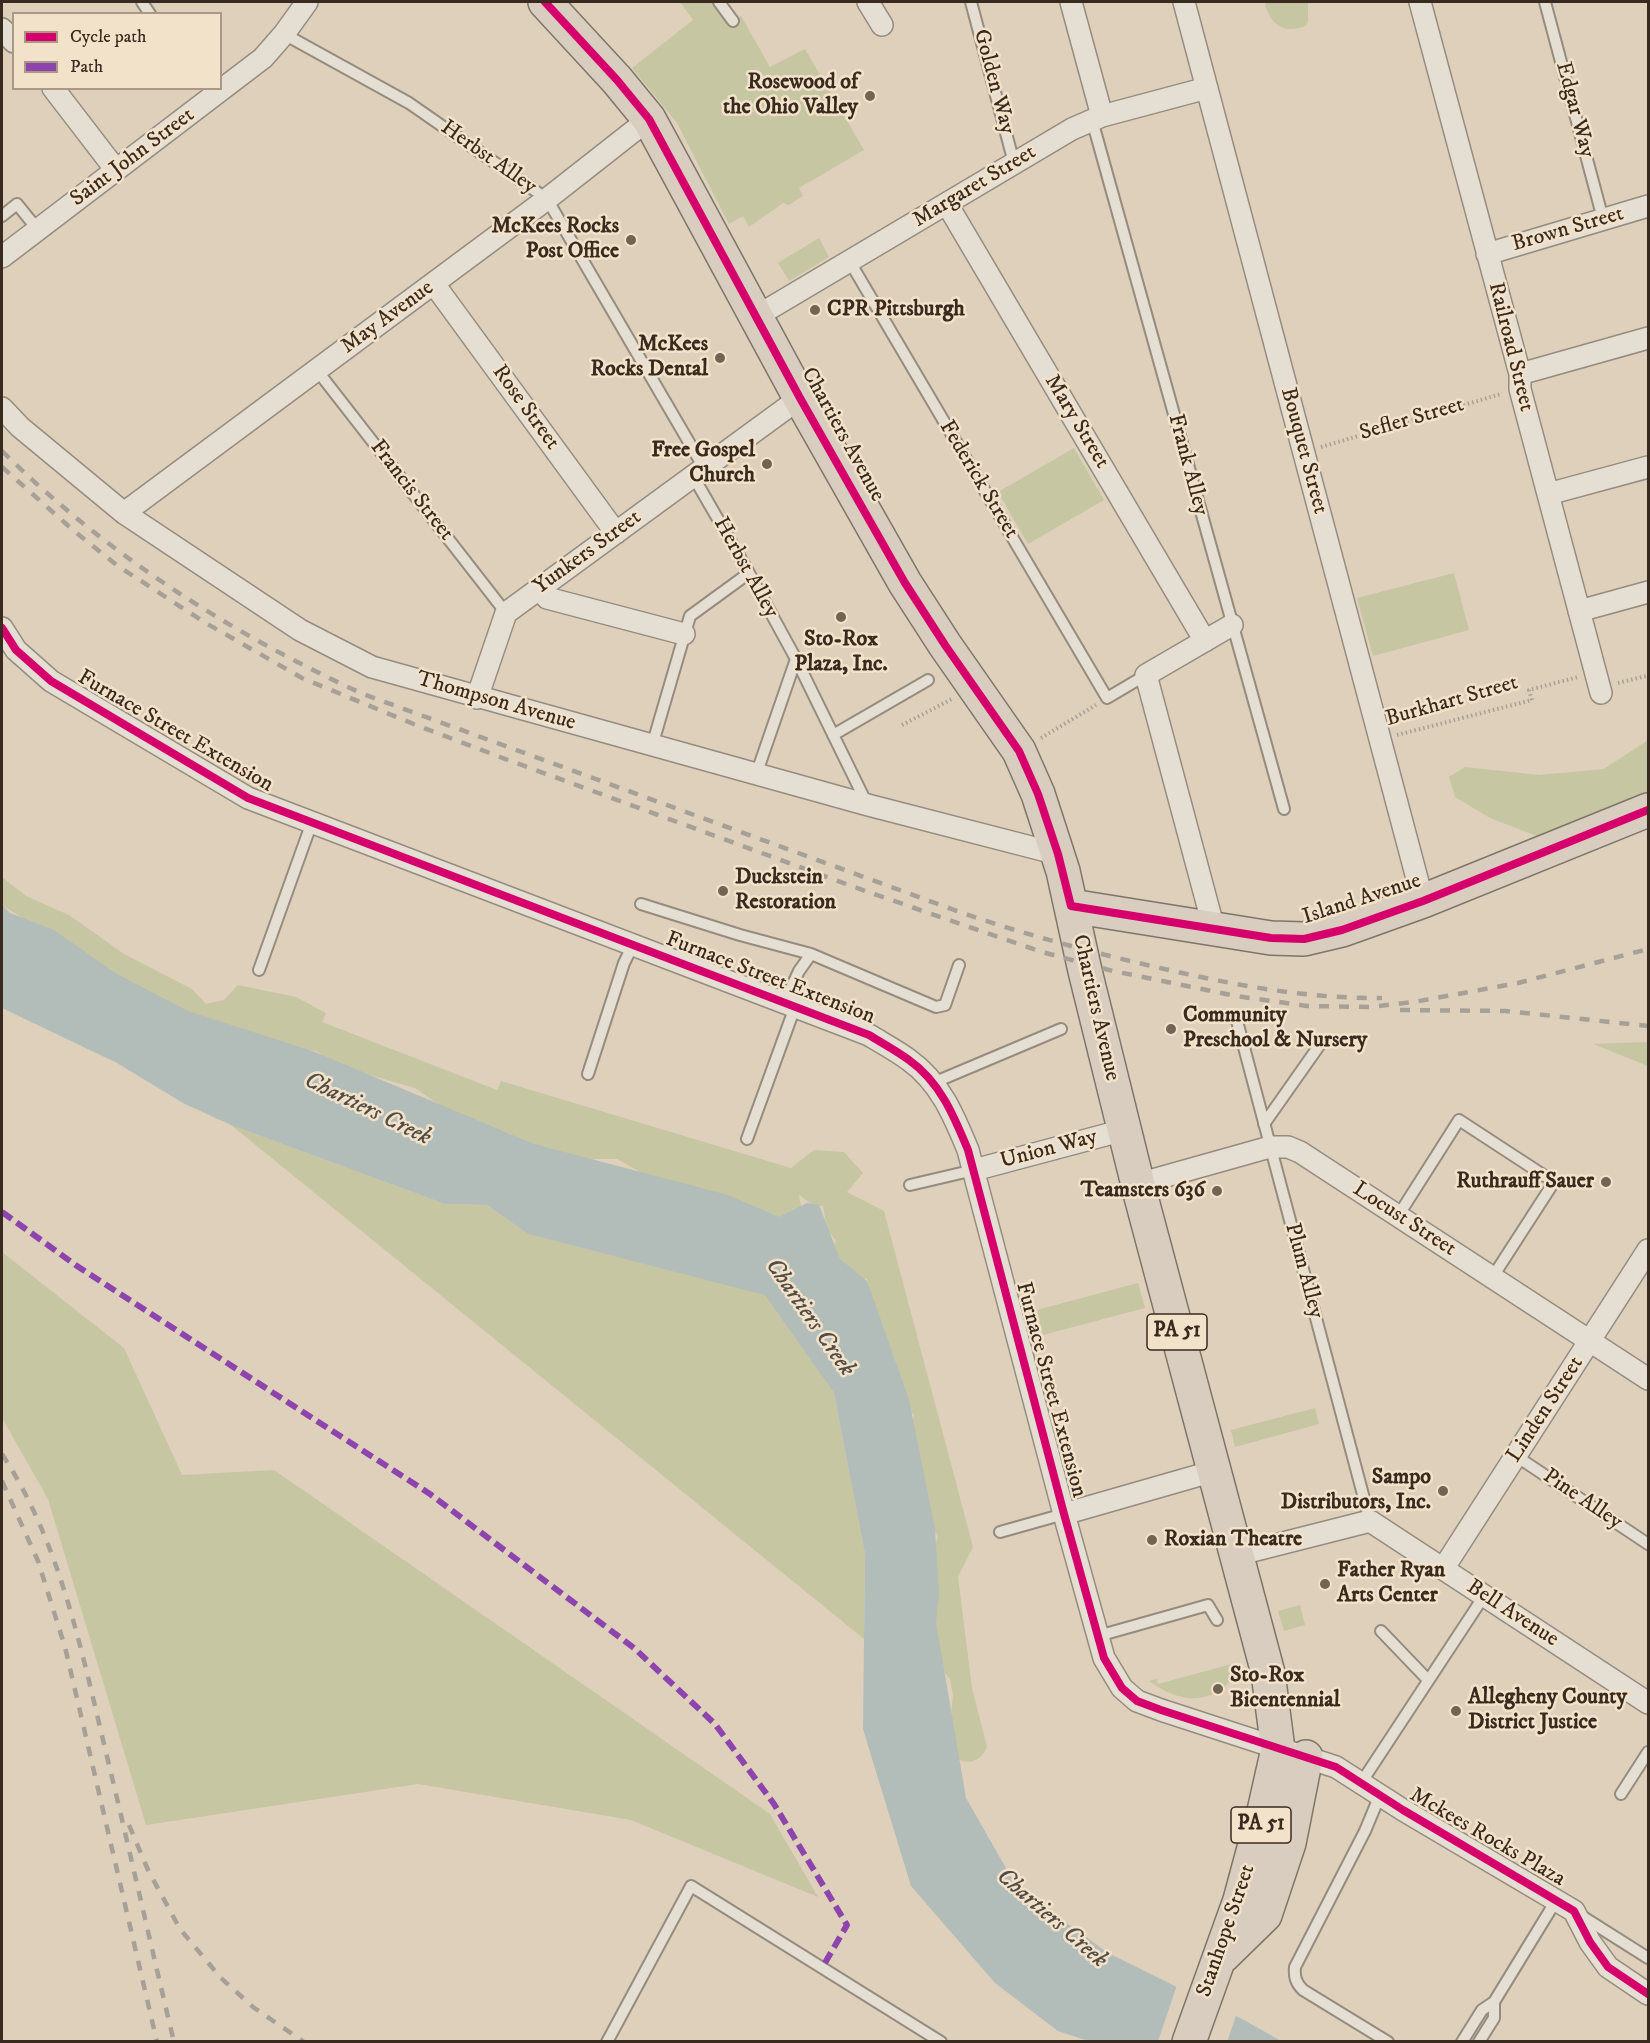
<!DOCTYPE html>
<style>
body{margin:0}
#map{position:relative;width:1650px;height:2043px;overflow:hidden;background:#ded0bb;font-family:"IM FELL DW Pica",serif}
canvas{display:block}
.frame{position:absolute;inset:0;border:3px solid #382a1e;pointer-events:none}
.legend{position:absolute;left:12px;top:12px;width:210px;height:78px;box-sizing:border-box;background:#f3e2ca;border:2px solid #a89885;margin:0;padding:8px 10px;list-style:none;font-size:18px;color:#382a1e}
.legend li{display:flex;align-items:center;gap:12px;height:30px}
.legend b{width:30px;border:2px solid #a89885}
</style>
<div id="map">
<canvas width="1650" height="2043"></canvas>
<div class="frame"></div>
<ul class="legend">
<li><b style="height:8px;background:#d6006c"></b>Cycle path</li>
<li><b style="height:8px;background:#8e44ad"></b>Path</li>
</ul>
</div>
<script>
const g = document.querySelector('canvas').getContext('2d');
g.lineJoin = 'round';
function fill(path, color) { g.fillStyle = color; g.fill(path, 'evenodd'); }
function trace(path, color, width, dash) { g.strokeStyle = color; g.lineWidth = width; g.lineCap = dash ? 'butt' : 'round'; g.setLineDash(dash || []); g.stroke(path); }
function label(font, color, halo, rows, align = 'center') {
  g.font = font + ' "IM FELL DW Pica",serif'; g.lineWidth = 5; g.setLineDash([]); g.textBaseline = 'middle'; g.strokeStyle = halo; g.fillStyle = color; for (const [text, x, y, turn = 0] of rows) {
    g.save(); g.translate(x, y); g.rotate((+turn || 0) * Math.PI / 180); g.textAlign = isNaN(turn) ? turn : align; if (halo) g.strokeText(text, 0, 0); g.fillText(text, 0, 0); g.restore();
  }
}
fill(new Path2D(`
 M680,2H717L733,23L741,16L770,67L805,49L864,150L799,188L803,196L789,205L783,203L749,227L743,216L729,224L677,123L632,68L693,20Z
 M1266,2H1308V21L1306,26C1284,34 1272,26 1265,5Z
 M819,238L829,257L789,281L778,263Z
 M1074,448L1104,500L1028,544L998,492Z
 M1454,573L1469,630L1373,656L1357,598Z
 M1648,740V799L1545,839L1490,818L1455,797L1449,777L1465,767L1539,775L1604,769Z
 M2,877L26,896L69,915L124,954L192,989L206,1004L224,1000L238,985L296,997L326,1013L322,1022L497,1090L501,1081L791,1168L814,1150L844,1152L863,1173L847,1192L884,1211L973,1547L958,1577L972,1688L987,1747C980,1762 968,1766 954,1757L951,1715L953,1696L950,1679L944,1672L936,1643L939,1637L934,1630L932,1620C941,1607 939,1602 930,1590L933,1551L938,1537L930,1522L908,1439L914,1415L907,1407L894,1374L895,1359L886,1352L879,1331L884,1327L875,1317L867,1279L853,1277L833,1252L836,1241L827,1229L823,1206H814L799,1195L803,1217L799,1224L660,1183L617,1159H550L511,1134L448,1111L415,1088L342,1067L316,1051L293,1049L150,1000L2,905Z
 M1648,1042V1066L1593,1044Z
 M231,1125L445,1204L487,1205L528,1234L765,1294L834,1393L865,1554L864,1639Z
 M2,1252L124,1348L182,1475L274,1470L770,1814L818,1897L631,1820L418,1784L146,1825L48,1499L2,1418Z
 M1138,1283L1145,1308L1043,1335L1037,1310Z
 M1315,1408L1319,1424L1235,1447L1231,1430Z
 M1300,1605L1305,1625L1284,1631L1278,1611Z
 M1235,1663C1235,1688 1210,1700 1188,1698C1173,1696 1160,1689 1149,1681L1157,1679L1158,1684Z`), '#c6c6a2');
fill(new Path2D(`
 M2,905L10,913L54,930L115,973L188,1011L315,1052L534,1144L728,1195L779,1217L807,1203L819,1205L840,1259L867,1281L909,1400L935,1529L939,1593L936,1622L966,1798L1011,1877L1057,1916L1108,1953L1244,2020L1281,2041H1089L1058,2031L995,1983L911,1886L863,1729L865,1554L834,1393L765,1295L528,1234L487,1205L445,1204L231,1125L183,1103L117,1063L2,1008Z`), '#b2bcb8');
fill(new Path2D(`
 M1177,1985L1237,2013L1227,2042L1158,2041Z`), '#ded0bb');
const service = new Path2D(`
 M142,2L150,14
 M719,2L733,21
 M971,2L1014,163
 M1545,2L1603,219
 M284,34L409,103L547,199L704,468
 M1092,120L1284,809
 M2,216L17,204L38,230
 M850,262L1107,698L1146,675
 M316,369L506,613
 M693,476L749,573L796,659L867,804
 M833,735L928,680
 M652,746L690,616L749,573
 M756,775L796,659
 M641,904L740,935L811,954
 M259,970L312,822
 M784,1003L799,971L811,954L936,1007L945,1005L959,965
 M1237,1021L1370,1521
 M588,1074L624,963L633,945
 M933,1083L1061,1029
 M1264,1124L1321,1043
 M747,1139L795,1007
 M910,1185L974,1170
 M1398,1216L1459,1120L1554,1182L1492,1278
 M1516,1456L1648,1544
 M1000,1532L1064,1514
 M1381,1631L1428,1680
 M1098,1636L1208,1605L1217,1620
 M1361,1783L1484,1596
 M1621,1794L1648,1752
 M1380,1795L1365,1831L1295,1967C1294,1977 1296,1983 1303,1990L1388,2042
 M1580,1915L1648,1958
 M607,2042L691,1886L941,2042
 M1462,2042L1482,2010L1494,2002
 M1479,2042L1494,2018V2002L1557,1899`);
const minor = new Path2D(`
 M868,2L882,25
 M1071,2L1102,116
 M1184,2L1423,901
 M1420,2L1520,374V389L1601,693
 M2,29L14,42
 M53,88L116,170
 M947,204L1205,641
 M1487,254L1648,206
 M2,257L263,58L284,34L307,2
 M434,284L616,533
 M757,316L1072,129L1102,116L1207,88
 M1520,374L1648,338
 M2,408L20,427L124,513L300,630L372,667L868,805L1058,854
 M1548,494L1648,467
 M124,513L547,199L649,119
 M540,588L547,598L684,634
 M1579,611L1648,592
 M2,628L16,650L51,681L248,798L869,1035C882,1043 897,1051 909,1060C940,1082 954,1116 968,1150L1064,1514L1104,1658L1122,1688L1137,1701L1161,1710L1336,1767L1403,1810L1574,1911L1590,1942L1608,1967L1648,1994
 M477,698L506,613L800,398
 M1214,929L1146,675L1232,625
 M974,1170L1124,1130
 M1138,1184L1270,1147H1288L1300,1152L1648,1379
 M1064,1514L1214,1471
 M1236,1555L1370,1521L1648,1703
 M1443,1569L1648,1250`);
const primary = new Path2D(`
 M545,2L617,80L649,119L800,398L905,583L945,645L1019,751L1038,794L1063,871L1085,971L1140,1193L1268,1673L1278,1749L1264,1811L1240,1900L1189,2042
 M1071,906L1271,938L1304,939L1342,930L1423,901L1648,810
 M1223,1956L1265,1915L1289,1843L1306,1757`);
trace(service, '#958c7e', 14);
trace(minor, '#958c7e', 24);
trace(primary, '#7e7569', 36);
trace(new Path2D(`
 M1321,447L1501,394
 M1618,683L1646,676
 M902,725L952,699
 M1397,735L1532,700L1529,690L1578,677
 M1041,738L1096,705`), '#a7a096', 4, [1.5, 3]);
trace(service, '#e5ded3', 10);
trace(minor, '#e5ded3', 21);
trace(primary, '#d8cdbe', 33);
trace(new Path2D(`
 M2,451C106,554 230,633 363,694L946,907C1012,931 1079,949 1147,965C1224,983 1303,999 1382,998
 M2,467L73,530L118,566L204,622L302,678L416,725L500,757L868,892L1042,952L1113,971L1236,996L1307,1006L1370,1007L1414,1002L1518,983L1648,949
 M1400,1010L1506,1011L1648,1026
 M2,1454C59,1541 80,1644 104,1744C128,1843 150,1942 174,2042
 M2,1481L38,1561L65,1647L157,2042
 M129,1825L148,1870L180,1929L221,1978L253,2007L304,2042`), '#a7a096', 4.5, [10, 10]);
trace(new Path2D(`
 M2,1212L77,1266L430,1494L634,1648L715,1724L774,1804L847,1925L822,1968`), '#8e44ad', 6, [12, 6]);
trace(new Path2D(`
 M545,2L617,80L649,119L800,398L905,583L945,645L1019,751L1038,794L1058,854L1071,906L1271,938L1304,939L1342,930L1423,901L1648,810
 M2,628L16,650L51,681L248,798L869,1035C882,1043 897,1051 909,1060C940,1082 954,1116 968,1150L1064,1514L1104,1658L1122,1688L1137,1701L1161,1710L1336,1767L1403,1810L1574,1911L1590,1942L1608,1967L1648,1994`), '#d6006c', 8);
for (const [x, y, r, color] of [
 [870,96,6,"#726455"],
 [631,240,6,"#726455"],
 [815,310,6,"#726455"],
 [720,358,6,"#726455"],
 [767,464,6,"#726455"],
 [841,617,6,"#726455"],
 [723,891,6,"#726455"],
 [1171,1029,6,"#726455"],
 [1606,1182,6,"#726455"],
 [1217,1191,6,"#726455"],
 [1443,1491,6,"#726455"],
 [1152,1540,6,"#726455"],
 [1325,1584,6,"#726455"],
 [1218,1689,6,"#726455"],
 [1456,1711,6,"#726455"]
]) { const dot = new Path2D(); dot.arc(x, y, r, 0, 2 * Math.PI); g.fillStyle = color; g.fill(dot); trace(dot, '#f3e2ca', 2); }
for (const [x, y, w] of [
 [1177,1332,60],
 [1261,1825,60]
]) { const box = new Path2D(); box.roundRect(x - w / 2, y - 18, w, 36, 4.5); g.fillStyle = '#f3e2ca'; g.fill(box); trace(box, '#382a1e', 1.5); }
label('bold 21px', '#382a1e', null, [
 ["PA 51",1177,1332],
 ["PA 51",1261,1825]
]);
label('22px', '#382a1e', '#f3e2ca', [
 ["Golden Way",993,82,75],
 ["Edgar Way",1574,110,75],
 ["Saint John Street",133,158,-37],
 ["Herbst Alley",488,158,35],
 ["Margaret Street",975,187,-31],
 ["Brown Street",1568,230,-16],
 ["May Avenue",388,318,-36],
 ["Railroad Street",1510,347,76],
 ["Rose Street",525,408,54],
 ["Sefler Street",1412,420,-16],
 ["Mary Street",1076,422,59],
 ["Chartiers Avenue",842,435,61],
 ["Bouquet Street",1303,451,75],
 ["Frank Alley",1187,465,75],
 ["Federick Street",978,480,59],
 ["Francis Street",411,491,52],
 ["Yunkers Street",588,553,-36],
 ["Herbst Alley",745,568,61],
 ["Thompson Avenue",496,702,16],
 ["Burkhart Street",1452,702,-16],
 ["Furnace Street Extension",175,732,30],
 ["Island Avenue",1362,900,-18],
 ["Furnace Street Extension",770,979,21],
 ["Chartiers Avenue",1095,1008,77],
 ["Union Way",1049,1150,-15],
 ["Locust Street",1404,1220,33],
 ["Plum Alley",1303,1271,75],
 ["Furnace Street Extension",1050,1390,75],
 ["Linden Street",1546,1410,-57],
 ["Pine Alley",1582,1500,34],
 ["Bell Avenue",1512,1614,33],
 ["Mckees Rocks Plaza",1487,1838,30],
 ["Stanhope Street",1227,1931,-71]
]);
label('bold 22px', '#382a1e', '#f3e2ca', [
 ["Rosewood of",858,83],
 ["the Ohio Valley",858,108],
 ["McKees Rocks",619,227],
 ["Post Office",619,252],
 ["CPR Pittsburgh",827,310,"left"],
 ["McKees",708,345],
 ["Rocks Dental",708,370],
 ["Free Gospel",755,451],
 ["Church",755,476],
 ["Sto-Rox",841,640,"center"],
 ["Plaza, Inc.",841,665,"center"],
 ["Duckstein",735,878,"left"],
 ["Restoration",735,903,"left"],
 ["Community",1183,1016,"left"],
 ["Preschool & Nursery",1183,1041,"left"],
 ["Ruthrauff Sauer",1594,1182],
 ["Teamsters 636",1205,1191],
 ["Sampo",1431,1478],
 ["Distributors, Inc.",1431,1503],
 ["Roxian Theatre",1164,1540,"left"],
 ["Father Ryan",1337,1571,"left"],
 ["Arts Center",1337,1596,"left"],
 ["Sto-Rox",1230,1676,"left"],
 ["Bicentennial",1230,1701,"left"],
 ["Allegheny County",1468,1698,"left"],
 ["District Justice",1468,1723,"left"]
], 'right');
label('italic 24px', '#524c44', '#f3e2ca', [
 ["Chartiers Creek",367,1110,26],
 ["Chartiers Creek",809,1318,55],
 ["Chartiers Creek",1051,1919,41]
]);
</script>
